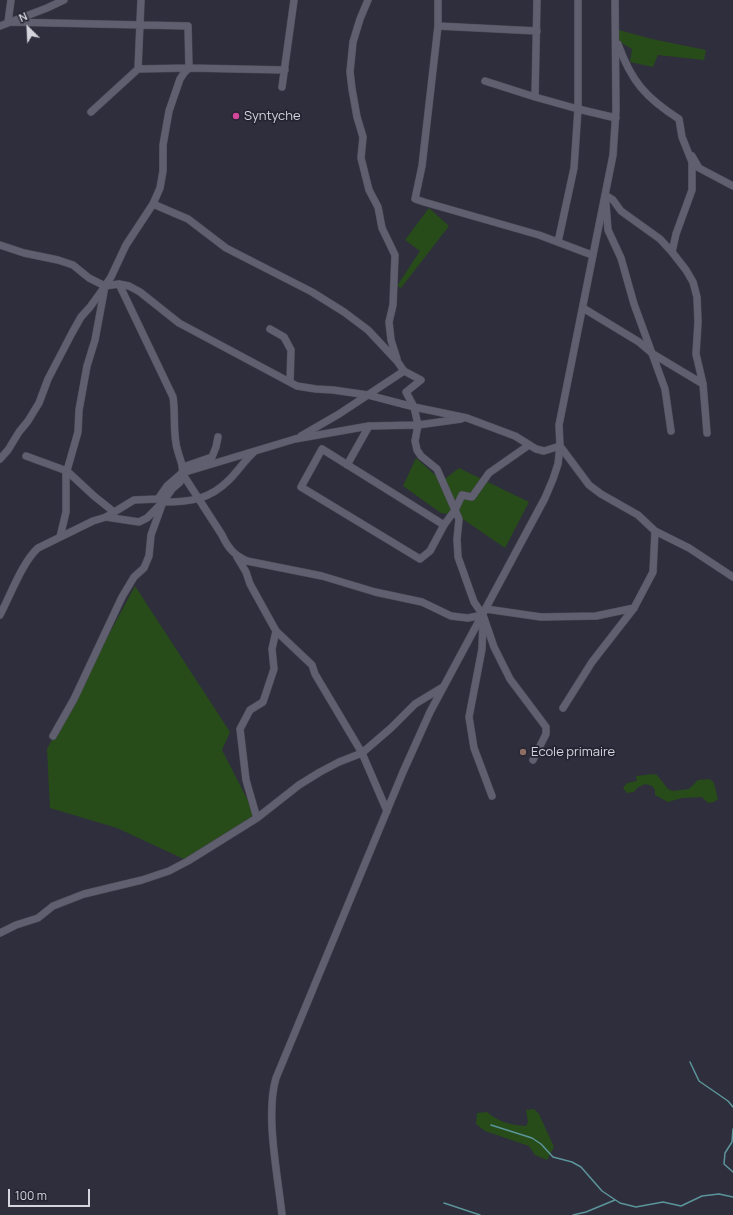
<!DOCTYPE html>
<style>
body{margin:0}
#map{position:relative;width:733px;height:1215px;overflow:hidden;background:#2f2e3c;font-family:Manrope,sans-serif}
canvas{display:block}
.north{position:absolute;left:8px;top:8px;width:40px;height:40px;-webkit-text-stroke:3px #252432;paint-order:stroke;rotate:336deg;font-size:11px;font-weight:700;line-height:16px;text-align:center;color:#d5d5de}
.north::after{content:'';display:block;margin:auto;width:14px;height:18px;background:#d5d5de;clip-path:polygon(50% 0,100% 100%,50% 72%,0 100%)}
.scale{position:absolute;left:8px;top:1189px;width:82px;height:18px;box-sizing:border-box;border:2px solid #d5d5de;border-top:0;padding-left:5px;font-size:12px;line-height:14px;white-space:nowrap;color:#d5d5de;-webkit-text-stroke:3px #252432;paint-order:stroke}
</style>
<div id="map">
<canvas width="733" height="1215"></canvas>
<div class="north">N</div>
<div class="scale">100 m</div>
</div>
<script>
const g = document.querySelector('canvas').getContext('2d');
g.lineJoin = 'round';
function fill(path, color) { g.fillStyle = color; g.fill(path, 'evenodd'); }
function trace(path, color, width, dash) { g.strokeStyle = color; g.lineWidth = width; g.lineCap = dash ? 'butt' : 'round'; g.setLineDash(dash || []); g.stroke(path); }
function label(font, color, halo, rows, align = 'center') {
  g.font = font + ' Manrope,sans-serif'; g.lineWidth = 3.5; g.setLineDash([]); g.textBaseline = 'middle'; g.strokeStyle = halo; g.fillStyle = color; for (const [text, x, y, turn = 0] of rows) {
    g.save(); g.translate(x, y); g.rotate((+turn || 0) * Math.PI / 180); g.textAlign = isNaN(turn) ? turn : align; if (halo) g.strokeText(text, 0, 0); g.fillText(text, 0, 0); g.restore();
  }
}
fill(new Path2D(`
 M615,29L652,39L706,50L704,60L658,55L653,67L630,62L632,49L615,39Z
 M429,208L449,226L401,288L397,286L420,251L405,240Z
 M416,458L442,481L459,468L529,502L505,548L457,515L441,513L403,486Z
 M135,586L230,732L222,750L257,818L188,861L117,828L50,808L47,749Z
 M654,774L657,775L668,789L673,791L689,789L698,780L710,779L714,783L718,799L714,802L708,803L702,797L682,798L668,802L655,795V790L652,786L645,784L637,788L634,792L627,793L623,788L627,783L637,781L636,776Z
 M534,1109L539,1114L554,1147L547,1160L535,1155L529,1146L485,1131L476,1124L477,1113L487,1112C499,1122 510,1125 526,1126L528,1122L526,1110Z`), '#274c1a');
trace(new Path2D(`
 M690,1062L699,1081L728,1101L733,1107
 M491,1125L532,1138L541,1144L553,1157L572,1162L581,1167L602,1191L620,1203L636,1207L663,1202L681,1206L702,1196L719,1194L733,1197
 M733,1129L732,1142L725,1153L724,1164L733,1172
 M444,1203L480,1215
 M573,1215L586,1212L615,1200`), '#5b9599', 1.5);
const minor = new Path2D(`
 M368,0L360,19L353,42L350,72L352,89L357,117L363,137L361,158L369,190L378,207L382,228L395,255L393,305L389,322L391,340L397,359
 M438,0V26L422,166L415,199L424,202L539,235L592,255
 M8,22L188,26L189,68L184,73L180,79L169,111L163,145V171L160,188L153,204L126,245L111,277L105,286L95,340L87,366L79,410L78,432L66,474V512L60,537
 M8,22L11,0
 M0,26L47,8L64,0
 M438,26L537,31
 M618,44C631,81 646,98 679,119L682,137L692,162V190L676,234L672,252
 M138,69L189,68L285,70
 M485,81L535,97L578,109V0
 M282,87L294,0
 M535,97L537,0
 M91,112L138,69L141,0
 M692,156L699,168L733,186
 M605,195L613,200L621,211L660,239L672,252L686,270L693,282L697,297L698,322L696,354L703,384L707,433
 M153,204L188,219L226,248L312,292L344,312L368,330L397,361L404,371L421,380L406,392L414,407L418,425L415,441L417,450L421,456L437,469L459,519L457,539L458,557L474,602L483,615L494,647L510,679L546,727V734L533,760
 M606,204L608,230L621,258L634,304L665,389L671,431
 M558,242L574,168L578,109L616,118
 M0,245L24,253L58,260L73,265L89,278L105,286L119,284L129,286L140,292L179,323L297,386L316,389L333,390L368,395L414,407L467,418L515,436L536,449L544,451L560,446L589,485L601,494L638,515L655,531L689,548L733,577
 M119,284L173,397C176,415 172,434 178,452C180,460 184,465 182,473L222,535C228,548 234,555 247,561L322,576L375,592L422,602L451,616L468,618L483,615
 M583,308L639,342L653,354L703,384
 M270,329L284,337L291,350L290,382
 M301,436L339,414L404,371
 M26,456L67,471L94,496L114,512
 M0,459L8,450L19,432L28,421L39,403L48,379L72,333L81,317L90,307L103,289
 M347,465L369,426
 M183,467L212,457L216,447L218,437
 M106,517L134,500L158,499L167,486L182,473L295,439L369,426L418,425L461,419
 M444,525L322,449L301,487L420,559L430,551L444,525L455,510L462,495L472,497L489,473L529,445
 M237,557L246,572L250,584L276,631L312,665L315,674L362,753L387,811
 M486,609L541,617L596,616L634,608
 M0,615C10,596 23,561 38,548L93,521L106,517L139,522L147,518L163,502C190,502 209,500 229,480C238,471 245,460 254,452
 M483,621L482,649L469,717L474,748L492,796
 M563,708L592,662L634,608L653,572L655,531
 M53,736L74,699L122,597L134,577L144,568L149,556L151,535L163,502L172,489L180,482L182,473
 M257,818L246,780L240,729L250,710L263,702L274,669L272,649L276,631
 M0,933L16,925L38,918L53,906L84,894L142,880L169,871L188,861L257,818L299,785L320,772L339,762L362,753L391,728L415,704L443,687
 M282,1215C278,1176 265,1115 276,1078L403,772L430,712L545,498L553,479L558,464L560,446L559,425L613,155L616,110L615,0`);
trace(minor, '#4c4b57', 8);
trace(minor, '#605f6f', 7);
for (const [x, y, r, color] of [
 [236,116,4,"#d1479c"],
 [523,752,4,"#8d6e63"]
]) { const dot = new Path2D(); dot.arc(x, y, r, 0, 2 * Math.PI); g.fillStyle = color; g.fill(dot); trace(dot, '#252432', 1.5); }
label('13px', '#d5d5de', '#252432', [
 ["Syntyche",244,116],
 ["Ecole primaire",531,752]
], 'left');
</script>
